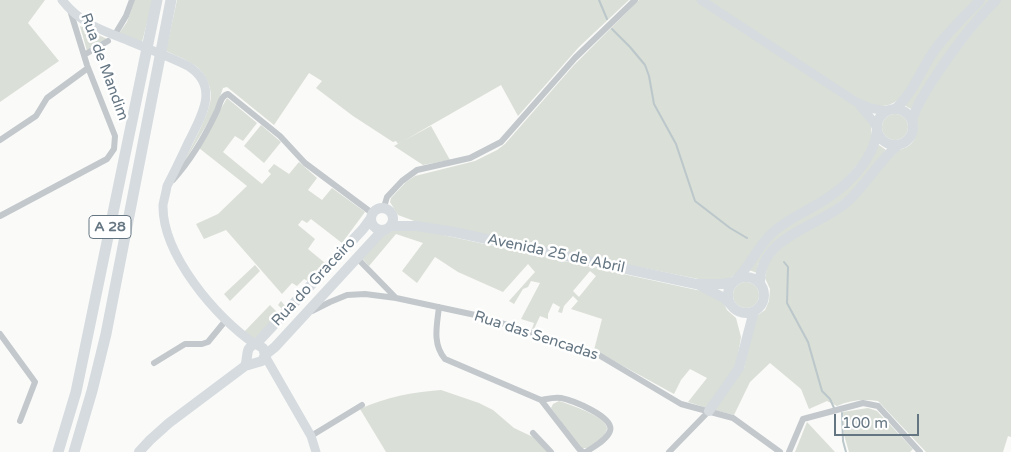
<!DOCTYPE html>
<style>
body{margin:0}
#map{position:relative;width:1011px;height:452px;overflow:hidden;background:#fafaf8;font-family:"Varela Round",sans-serif}
canvas{display:block}
.scale{position:absolute;left:834px;top:414px;width:85px;height:22px;box-sizing:border-box;border:2px solid #657683;border-top:0;padding-left:6px;font-size:15px;line-height:18px;white-space:nowrap;color:#657683;-webkit-text-stroke:4px #fff;paint-order:stroke}
</style>
<div id="map">
<canvas width="1011" height="452"></canvas>
<div class="scale">100 m</div>
</div>
<script>
const g = document.querySelector('canvas').getContext('2d');
g.lineJoin = 'round';
function fill(path, color) { g.fillStyle = color; g.fill(path, 'evenodd'); }
function trace(path, color, width, dash) { g.strokeStyle = color; g.lineWidth = width; g.lineCap = dash ? 'butt' : 'round'; g.setLineDash(dash || []); g.stroke(path); }
function label(font, color, halo, rows, align = 'center') {
  g.font = font + ' "Varela Round",sans-serif'; g.lineWidth = 5; g.setLineDash([]); g.textBaseline = 'middle'; g.strokeStyle = halo; g.fillStyle = color; for (const [text, x, y, turn = 0] of rows) {
    g.save(); g.translate(x, y); g.rotate((+turn || 0) * Math.PI / 180); g.textAlign = isNaN(turn) ? turn : align; if (halo) g.strokeText(text, 0, 0); g.fillText(text, 0, 0); g.restore();
  }
}
fill(new Path2D(`
 M0,0H45L28,23L59,61L0,102Z
 M135,0H153L142,42L118,35L127,22Z
 M177,0H629L579,47L518,116L501,85L398,144L396,141L393,142L353,116L316,88L322,81L309,73L274,125L227,87L223,88L215,111L182,166C189,150 212,111 211,94C210,84 205,74 197,67C188,60 177,56 166,51Z
 M639,0H697L857,107L871,124L872,140L862,159L839,186L780,222L739,272L724,282H713L417,222L398,215L390,202L391,198L406,182L415,176L475,161L497,150L505,144L574,65Z
 M706,0H976L900,98C891,107 880,107 868,105Z
 M984,0H992L911,109L904,105L938,51Z
 M1000,0H1011V437L1008,436L1003,452H926L878,401C864,399 850,400 837,406L827,401L809,409L801,389L770,363L750,382L734,415L714,410L744,368L755,317L765,310L769,301L770,289L765,278L768,263L784,243L837,213L899,150C924,143 912,127 919,113C940,71 970,36 1000,0Z
 M80,26L107,39L87,51Z
 M227,98L257,123L243,141L235,136L223,152L262,184L271,174L268,171L274,164L289,174L299,162L317,178L308,190L322,200L332,188L365,212L342,243L311,219L307,223L302,220L298,225L315,239L308,249L325,263L308,281L304,279L297,286L292,283L282,294L226,230L204,239L196,224L218,214L247,186L199,148Z
 M882 127a13 13 0 1 1 26 0a13 13 0 1 1-26 0Z
 M261,125L281,142L264,163L244,146Z
 M431,126L450,160L423,165L394,146Z
 M879,145L886,150L854,191L758,264L757,273L749,270L774,235L828,202Z
 M406,227L706,292L723,302L727,310L736,318L741,337L736,366L707,408L688,402L707,378L690,369L681,380L674,394L594,350L602,319L571,309L578,301L573,296L564,306L562,313L558,312L560,307L553,303L548,314V319L540,316L534,329H532L534,323L521,319L540,283L531,281L528,287L523,289L514,304L509,301L535,272L528,264L503,292L458,272L435,257L417,283L402,271L423,243L396,234L369,266L361,257C376,242 384,231 406,227ZM590,271L596,276L579,297L573,291Z
 M255,265L260,271L230,301L224,294Z
 M733 295a13 13 0 1 1 26 0a13 13 0 1 1-26 0Z
 M281,301L286,307L255,338H253L244,332L270,305L278,313L282,309L278,305Z
 M441,390L479,403L493,410L514,428L533,437L548,452H386L360,409C387,397 412,392 441,390Z
 M559,401C569,404 607,417 607,428C607,436 593,444 587,448H581L551,408L553,404Z
 M868,408L877,411L913,449L910,452H849L844,435L843,412Z
 M807,422L835,452H795Z`), '#dadfd7');
trace(new Path2D(`
 M599,0L607,19
 M612,29L630,47L645,65L649,76L654,104L676,144L695,201L730,228L747,238
 M784,262L788,267L787,303L808,342L822,391L830,399L834,408
 M842,413L843,441L846,452`), '#bbc7cb', 2);
trace(new Path2D(`
 M117,31L126,16L132,0
 M84,55L108,41
 M0,140L36,116L47,98L88,68
 M173,180C191,160 205,136 216,113C220,106 220,96 228,94L280,136L305,163L372,213
 M384,207L387,197L402,181L417,170L470,158L501,142L575,58L635,0
 M0,216L107,159L114,149L115,136L87,65L70,10
 M357,258L396,298
 M439,307C437,325 432,344 445,359L541,400L579,449L583,452
 M312,311L330,302L347,295L365,294L396,298L480,316L597,354L681,404L733,418L780,452
 M0,334L35,382L20,421
 M154,363L185,344H202L208,342L226,320
 M541,400C547,399 554,397 561,398C572,400 615,417 610,431C607,440 593,447 586,452
 M533,433L551,452
 M311,436L362,405
 M669,452L709,411
 M789,452L803,419L863,403L878,406L920,452`), '#c3c8cc', 6);
trace(new Path2D(`
 M62,0C80,23 101,30 127,40C148,49 168,56 188,66C220,86 202,115 189,141C182,156 175,171 167,186C166,193 164,199 163,205C162,254 216,318 255,344
 M701,0L856,102L870,108L886,111
 M860,106L873,121L876,127
 M265,356L311,436L316,452`), '#d6dbdf', 9);
trace(new Path2D(`
 M877 127a18 18 0 1 1 36 0a18 18 0 1 1-36 0Z
 M895,109C913,94 922,67 936,48C949,31 965,16 980,0
 M912,121C916,105 925,93 933,80C952,51 972,24 996,0
 M371 219a11 11 0 1 1 22 0a11 11 0 1 1-22 0Z
 M391,226H417L454,232L696,284H723L733,282
 M728 295a18 18 0 1 1 36 0a18 18 0 1 1-36 0Z
 M736,280C750,266 757,248 771,234C786,219 808,211 826,199C849,184 874,159 877,131
 M760,284C759,236 817,228 847,202C866,185 878,162 898,145
 M699,285L724,298L730,304
 M256,344L363,229L371,218
 M265,355L275,347L380,233L384,230
 M709,411L739,368L754,311
 M139,452L150,440L169,423L245,366L262,361L265,355L263,348L256,344C244,347 249,357 245,366`), '#d6dbdf', 10);
trace(new Path2D(`
 M58,452L76,392L157,0
 M74,452L92,391L106,334L171,0`), '#d6dbdf', 11);
for (const [x, y, w] of [
 [110,227,42]
]) { const box = new Path2D(); box.roundRect(x - w / 2, y - 11.5, w, 23, 4); g.fillStyle = '#fff'; g.fill(box); trace(box, '#657683', 1); }
label('bold 14px', '#657683', null, [
 ["A 28",110,227]
]);
label('15px', '#657683', '#fff', [
 ["Rua de Mandim",104,67,70],
 ["Avenida 25 de Abril",556,254,12],
 ["Rua do Graceiro",314,282,-47],
 ["Rua das Sencadas",536,336,18]
]);
</script>
